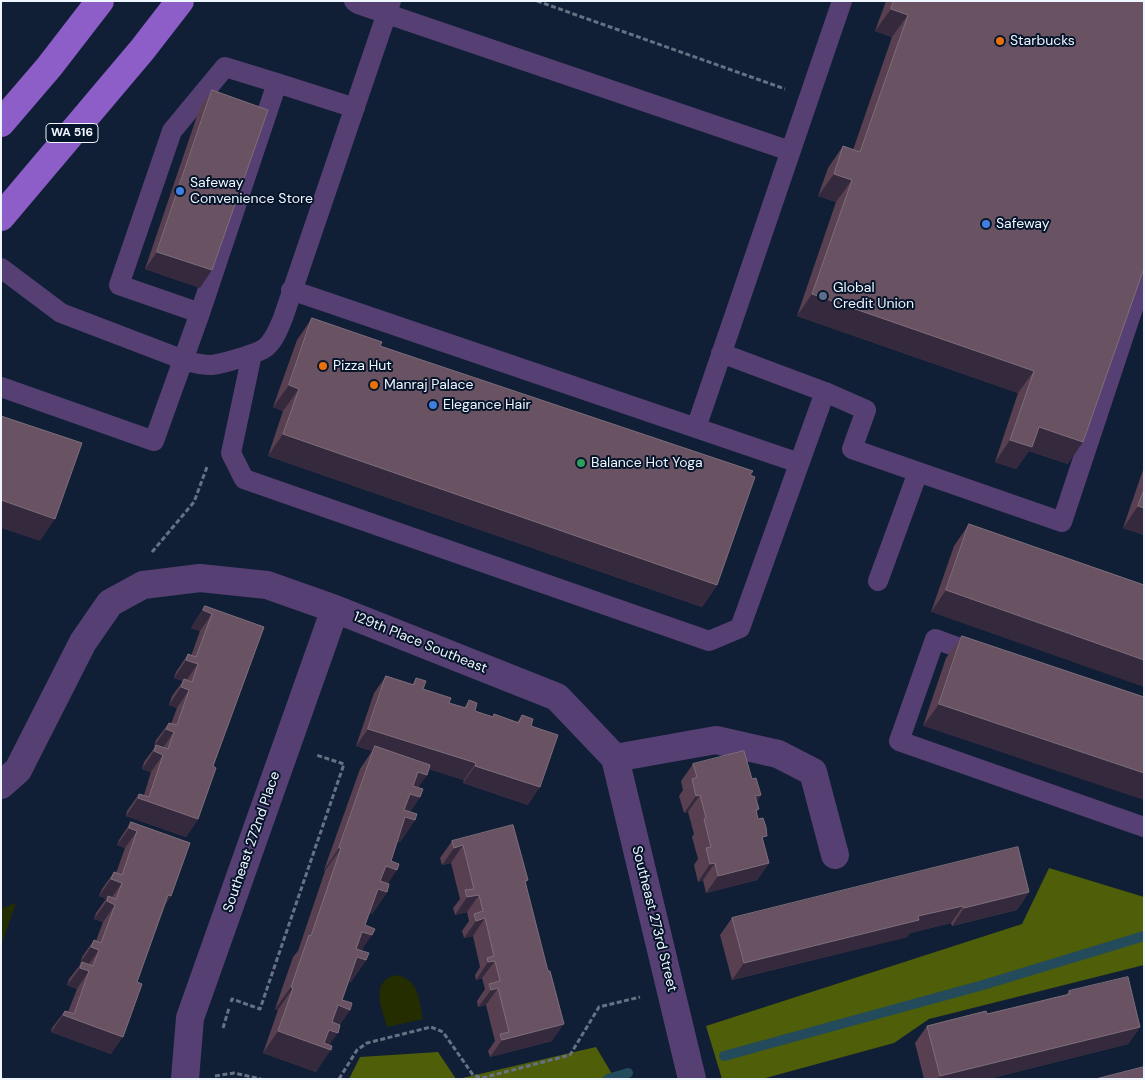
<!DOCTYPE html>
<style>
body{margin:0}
#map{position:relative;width:1145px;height:1080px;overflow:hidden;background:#101f35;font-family:"DM Sans",sans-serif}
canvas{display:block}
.frame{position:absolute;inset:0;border:2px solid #eff6ff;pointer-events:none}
</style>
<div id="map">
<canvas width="1145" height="1080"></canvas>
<div class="frame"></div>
</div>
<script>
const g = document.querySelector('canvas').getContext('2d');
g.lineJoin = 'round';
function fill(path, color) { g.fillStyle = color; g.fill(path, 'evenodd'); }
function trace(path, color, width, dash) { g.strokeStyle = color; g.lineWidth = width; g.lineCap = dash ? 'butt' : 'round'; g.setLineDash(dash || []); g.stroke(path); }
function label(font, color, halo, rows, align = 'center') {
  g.font = font + ' "DM Sans",sans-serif'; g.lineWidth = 4; g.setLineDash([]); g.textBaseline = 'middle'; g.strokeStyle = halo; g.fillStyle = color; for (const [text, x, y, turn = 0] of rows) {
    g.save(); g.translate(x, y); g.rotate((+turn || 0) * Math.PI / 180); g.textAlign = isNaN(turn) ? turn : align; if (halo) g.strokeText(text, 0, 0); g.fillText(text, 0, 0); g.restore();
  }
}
fill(new Path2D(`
 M16,903L1,946V909Z
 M396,975C419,979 419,1000 423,1019L387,1027C382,1008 369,982 396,975Z`), '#242d00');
fill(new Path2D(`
 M1049,868L1144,897V965L929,1019L894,1043L762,1079H722L706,1026L1022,924Z
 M596,1047L615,1079H458Z
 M438,1052L456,1079H349L360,1057Z`), '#4f5e08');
trace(new Path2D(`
 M724,1056L983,985L1144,936
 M608,1079L628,1073`), '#234b5b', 10);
trace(new Path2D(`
 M537,1L785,89
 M152,552L194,502L207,467
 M231,1002L232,999L260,1009L344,764L316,755
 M223,1028L229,1008
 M215,1076L234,1073L261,1079
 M339,1079L357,1050L367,1043L431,1027L443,1032L473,1075L482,1078L570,1055L599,1007L640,997`), '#667283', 3, [5, 2.5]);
trace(new Path2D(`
 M354,1L358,4L790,151
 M1,268L61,313L184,360C193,363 202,365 212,365C221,364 257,354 265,348C274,341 279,328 283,318L391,1
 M291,290L799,463
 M200,313L119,285L172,131L225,67L277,83
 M721,353L825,392L866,410L852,449L1062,522L1144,275
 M252,354L231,453L244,479L709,641L740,628L825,392
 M1,387L154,441L200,313L277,83L355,108
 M696,428L842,1
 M878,581L918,472
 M979,655L935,639L899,741L1144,827`), '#564073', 20);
trace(new Path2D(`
 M615,758L692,1079
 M615,758L716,740L778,754L813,772L835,855
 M1,785L18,770L83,642L110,603L143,585L200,578L267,585L335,609L557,697L615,758
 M185,1079L190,1018L335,609`), '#564073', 28);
trace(new Path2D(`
 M1,123L49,67L100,1
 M1,217L142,50L180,1`), '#8e5ec8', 28);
fill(new Path2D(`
 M886,1H1144L1068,464L1029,451L1016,469L995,462L1018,393L797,316L836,202L818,196L828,168L843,146L853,150L892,37L875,31Z
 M212,90L200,288L145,269L200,107Z
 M312,318L380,346L750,475L717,585L702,607L268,456L283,411L273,407L297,340Z
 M1144,467V535L1123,528Z
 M969,524L1144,585L931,612L954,546Z
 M205,606L264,627L213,766L198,819L186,837L126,816L127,811L139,794L144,795L151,772L142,769L144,762L155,747L154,746L156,740L169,723L171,724L177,708L169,705L172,696L183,681L174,678L176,672L188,654L191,656L200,631L191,628Z
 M962,636L1144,697L923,726L946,658Z
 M386,676L412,685L416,678L423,689L449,703L464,708L469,700L475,711L492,717L494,714L517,722L522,715L531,726L528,805L463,783L464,780L429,769L427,775L418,787L420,797L410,812L415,820L400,842L397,841L391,861L387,892L372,914L369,913L365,925L362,951L366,960L351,982L349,981L342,1000L350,1010L340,1024L316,1072L263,1053L278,1010L275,1009L293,957L298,951L325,871L324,870L360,769L372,751L356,746L374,693Z
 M693,764L752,779L761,795L757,801L759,809L756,812L769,863L757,880L706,893L703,880L698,882L694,865L698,859L692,837L694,834L688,812L684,813L679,796L683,790L681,781Z
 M131,822L190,843L171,896L165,905L111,1054L51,1032L52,1028L65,1011L68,1012L77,989L67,985L69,979L80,965L82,957L94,940L96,941L103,922L94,919L96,913L106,899L99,896L102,889L114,872L116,873L125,848L117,845L119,840Z
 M513,825L528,880L525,883L552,1041L490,1057L488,1051L495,1041L486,1005L478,1007L477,1001L485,989L482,978L476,980L475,975L480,967L473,936L464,938L462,931L469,921L467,912L455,915L453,908L460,899L451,863L442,865L440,858L452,841Z
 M1029,892L1017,910L952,926L951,923L910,933L907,937L732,980L720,935L732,918Z
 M1069,991L1140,1027L1128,1044L988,1079H924L915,1043L927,1026L987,1014L1066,995Z`), '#584050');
fill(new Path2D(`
 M891,9L908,15L892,37L875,31Z
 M834,174L852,180L836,202L818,196Z
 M157,252L212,270L200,288L145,269Z
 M812,294L1034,371L1018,393L797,316Z
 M289,385L299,389L283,411L273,407Z
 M1039,427L1083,442L1068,464L1029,451L1016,469L995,462L1010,440Z
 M283,434L717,585L702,607L268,456Z
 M1,500L55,519L40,541L1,528Z
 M1138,506L1144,508V535L1123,528Z
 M946,590L1144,660V687L931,612Z
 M203,610L212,614L200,631L191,628Z
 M186,660L198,664L185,682L184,679L183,681L174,678Z
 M181,687L189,690L177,708L169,705Z
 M939,704L1144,773V800L923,726Z
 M166,729L174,732L162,749L156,745L155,747L154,746Z
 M368,729L476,763L464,780L373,752L375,746L372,751L356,746Z
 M154,751L163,755L151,772L142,769Z
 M475,766L540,787L528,805L463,783Z
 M418,772L427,775L413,795L420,797L407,817L415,820L400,842L390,839L394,816Z
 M700,795L688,812L684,813L696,796Z
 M761,795L749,812L755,796Z
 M138,798L198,819L186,837L126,816Z
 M129,828L137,831L125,848L117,845Z
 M463,845L451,863L442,865L454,848Z
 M339,848H341L325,871L324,870Z
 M715,863L703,880L698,882L710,864Z
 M769,863L757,880L706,893L718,876Z
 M386,866L397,870L383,891L387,892L372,914L362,911Z
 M111,879L122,883L110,900L108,896L106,899L99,896Z
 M1029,892L1017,910L952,926L964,908Z
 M168,895L171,896L159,913Z
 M479,895L467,912L455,915L467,897Z
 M107,901L115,905L103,922L94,919Z
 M963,906L951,923L910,933L907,937L732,980L744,963L918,916Z
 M485,918L473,936L464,938L476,921Z
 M362,932L372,935L357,957L366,960L351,982L342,979L346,954Z
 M91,947L99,950L87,967L82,962L79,964Z
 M495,961L482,978L476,980L488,962Z
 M80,968L89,971L77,989L67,985Z
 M291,987L293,988L278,1010L275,1009Z
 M498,988L486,1005L478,1007L491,990Z
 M338,1005L350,1010L335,1032L338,1033L327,1048L331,1050L316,1072L263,1053L278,1031Z
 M63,1015L123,1037L111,1054L51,1032Z
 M564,1024L552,1041L490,1057L502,1040Z
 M1140,1027L1128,1044L988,1079H938L940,1076Z`), '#352a3d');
const building = new Path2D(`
 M894,1H1144V268L1083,442L1039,427L1032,447L1010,440L1034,371L812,294L852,180L834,174L843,146L860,152L908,15L891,9Z
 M212,90L268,110L212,270L157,252Z
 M312,318L382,342L380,346L753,471L750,475L755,477L717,585L283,434L299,389L289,385Z
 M1,416L82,443L55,519L1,500Z
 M1144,490V508L1138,506Z
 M969,524L1144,585V660L946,590Z
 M205,606L264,627L213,766L216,768L198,819L138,798L139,794L149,797L163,755L154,751L156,745L168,749L174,732L166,729L169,723L177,725L189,690L181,687L184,679L192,682L198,664L186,660L188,654L196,657L212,614L203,610Z
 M962,636L1144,697V773L939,704Z
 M386,676L414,685L416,678L426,681L423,689L451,698L449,703L466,708L469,700L477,703L475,711L493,717L494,714L519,723L522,715L533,719L531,726L558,735L540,787L475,766L476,763L368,729Z
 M375,746L430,765L427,775L418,772L413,786L423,789L420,797L410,794L404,810L417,814L415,820L405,817L391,861L399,864L397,870L386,866L380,881L389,884L387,892L378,889L365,925L375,929L372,935L362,932L356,949L369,953L366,960L357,957L342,1000L352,1003L350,1010L338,1005L332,1022L340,1025L338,1033L329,1030L324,1043L332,1046L331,1050L278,1031L293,988L291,987L309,935L311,936L341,848H339Z
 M744,751L752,779L756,778L761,795L755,796L759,809L756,810L758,819L763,818L766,827L767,836L762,837L769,863L718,876L715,863L710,864L706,848L711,847L704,819L706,818L700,795L696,796L692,779L697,777L693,764Z
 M131,822L190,843L171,896L168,895L137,982L142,984L123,1037L63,1015L65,1011L74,1014L89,971L80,968L82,962L93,966L99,950L91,947L94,940L101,943L115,905L107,901L108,896L116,899L122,883L111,879L114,872L122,875L137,831L129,828Z
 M513,825L528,880L525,881L548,971H550L564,1024L502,1040L500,1034L509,1032L498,988L491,990L489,984L500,981L495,961L488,962L487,958L494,956L485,918L476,921L474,914L483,911L479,895L467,897L465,890L474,889L463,845L454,848L452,841Z
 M1018,847L1029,892L964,908L963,906L918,916L919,920L744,963L732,918Z
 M1128,977L1140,1027L940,1076L927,1026L986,1011L987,1014L1070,994L1069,991Z
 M1144,1067V1079H1096Z`);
fill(building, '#695363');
trace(building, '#7e6d7b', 1);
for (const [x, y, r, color] of [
 [1000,41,5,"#e8710a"],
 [180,191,5,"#3f7fe0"],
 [986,224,5,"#3f7fe0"],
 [823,296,5,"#5c6f8a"],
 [323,366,5,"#e8710a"],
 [374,385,5,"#e8710a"],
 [433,405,5,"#3f7fe0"],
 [581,463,5,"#2e9e5b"]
]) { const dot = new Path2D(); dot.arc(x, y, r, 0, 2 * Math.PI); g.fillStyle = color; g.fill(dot); trace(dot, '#07152b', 2); }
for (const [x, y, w] of [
 [72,133,52]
]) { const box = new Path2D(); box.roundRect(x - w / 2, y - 9.5, w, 19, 4); g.fillStyle = '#07152b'; g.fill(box); trace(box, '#eff6ff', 1); }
label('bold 12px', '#eff6ff', null, [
 ["WA 516",72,133]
]);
label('14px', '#eff6ff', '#07152b', [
 ["Starbucks",1010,41],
 ["Safeway",190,183],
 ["Convenience Store",190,199],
 ["Safeway",996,224],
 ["Global",833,288],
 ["Credit Union",833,304],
 ["Pizza Hut",333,366],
 ["Manraj Palace",384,385],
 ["Elegance Hair",443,405],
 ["Balance Hot Yoga",591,463]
], 'left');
label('14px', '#eff6ff', '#07152b', [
 ["129th Place Southeast",420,643,22],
 ["Southeast 272nd Place",252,842,-71],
 ["Southeast 273rd Street",654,919,76]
]);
</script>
